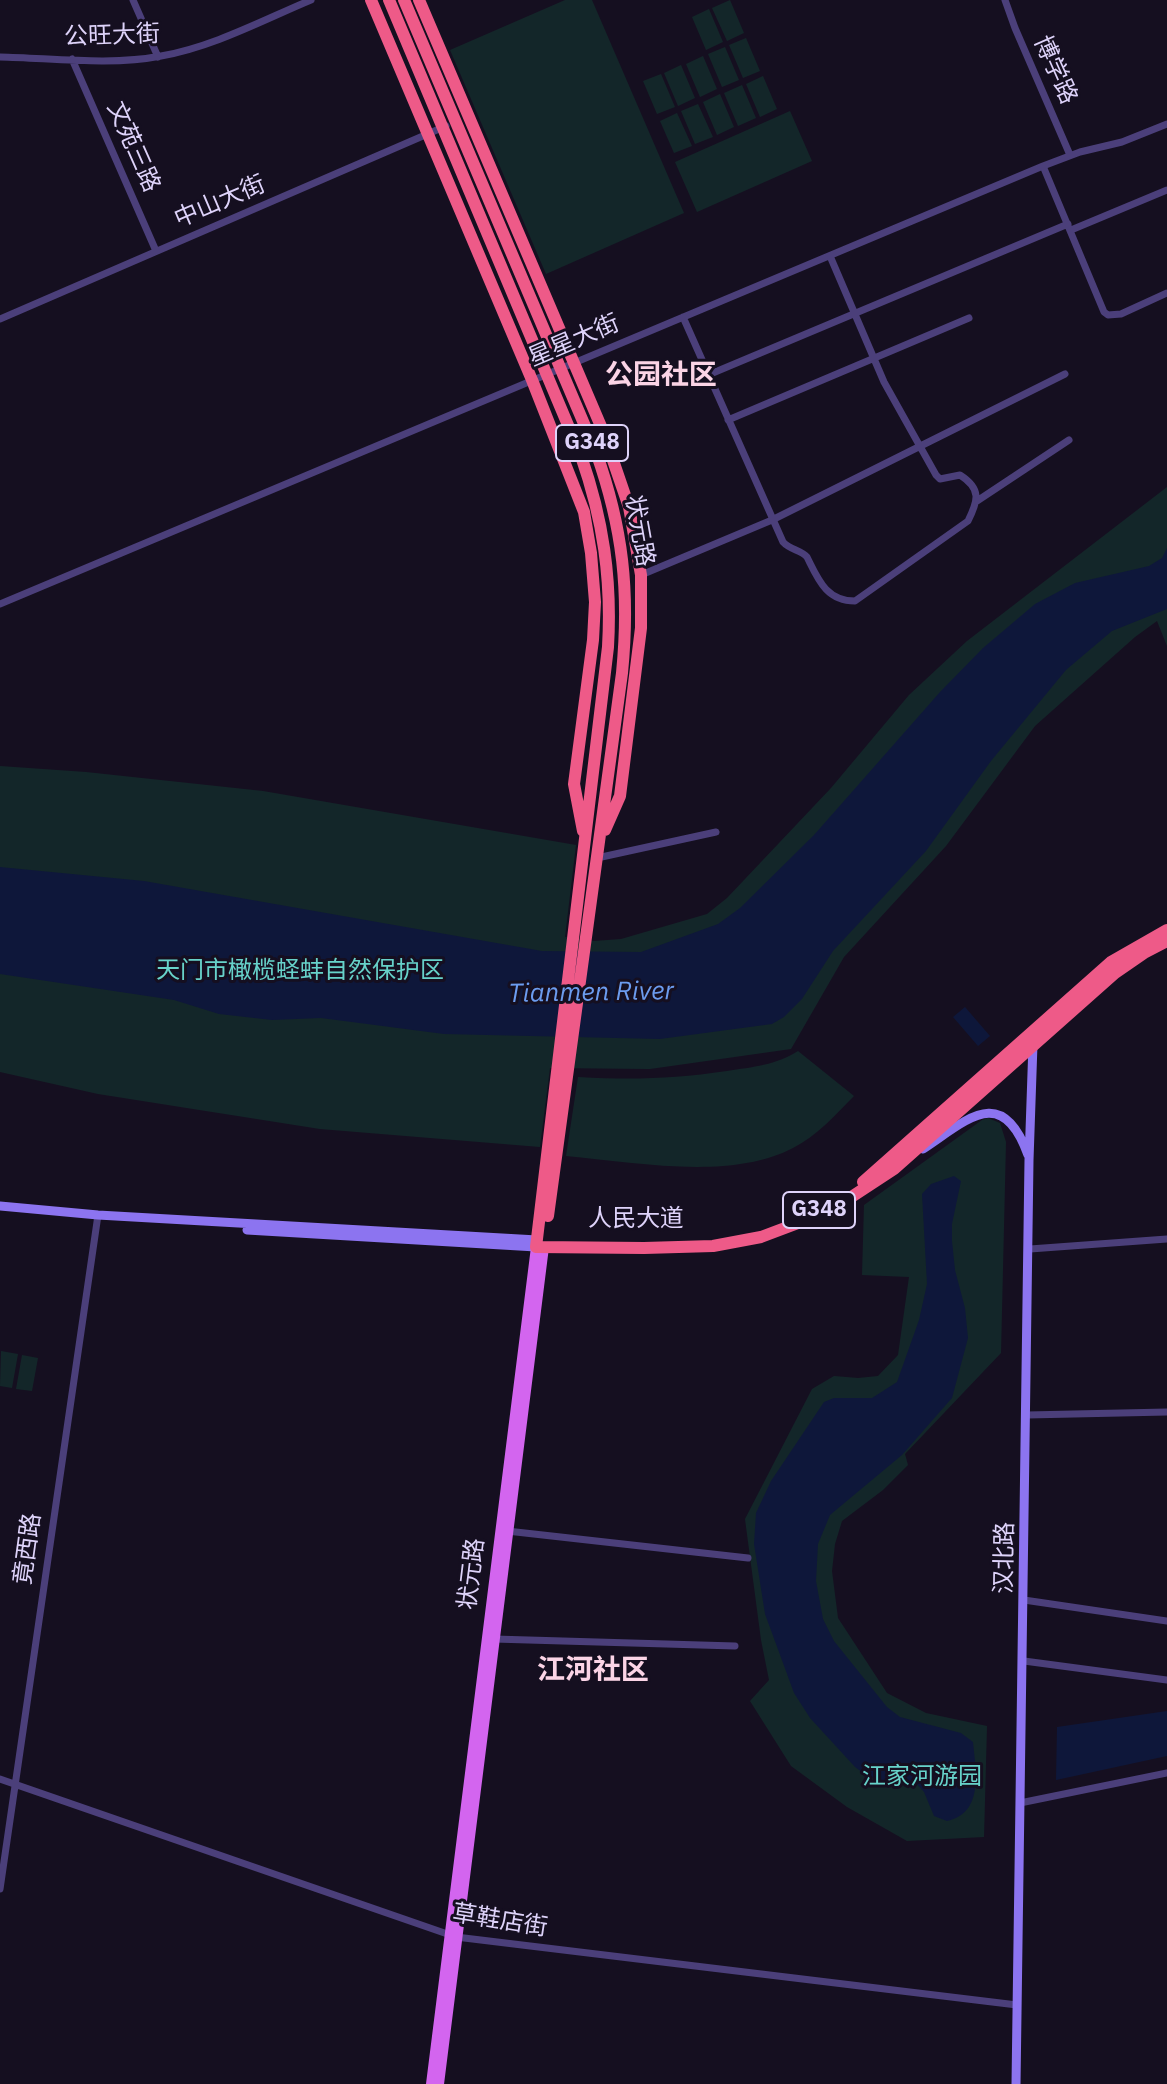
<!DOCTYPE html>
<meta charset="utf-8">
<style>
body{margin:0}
canvas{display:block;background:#150f20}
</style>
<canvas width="1167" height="2084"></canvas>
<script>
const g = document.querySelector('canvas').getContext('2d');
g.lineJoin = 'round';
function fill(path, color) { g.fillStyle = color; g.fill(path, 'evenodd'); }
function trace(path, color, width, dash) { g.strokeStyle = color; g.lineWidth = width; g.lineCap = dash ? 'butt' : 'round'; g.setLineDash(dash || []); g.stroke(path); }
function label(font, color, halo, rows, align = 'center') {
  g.font = font + ' "IBM Plex Sans","Noto Sans SC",sans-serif'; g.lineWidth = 6; g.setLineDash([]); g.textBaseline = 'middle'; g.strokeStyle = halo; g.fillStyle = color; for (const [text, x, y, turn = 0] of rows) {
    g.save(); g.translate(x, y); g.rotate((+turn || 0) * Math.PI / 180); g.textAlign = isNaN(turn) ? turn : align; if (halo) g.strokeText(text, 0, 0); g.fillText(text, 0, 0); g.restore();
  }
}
fill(new Path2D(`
 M565,0H592L684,213L546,274L450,50Z
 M730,0L744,33L727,41L712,8Z
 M709,9L723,42L706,50L692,17Z
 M746,38L760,71L743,78L729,45Z
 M725,47L739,80L722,87L708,54Z
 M703,56L717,89L700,97L686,64Z
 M681,65L695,98L678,106L664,73Z
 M661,74L675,107L657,114L643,81Z
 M763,76L777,109L760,117L746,84Z
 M742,85L756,118L738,126L724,93Z
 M720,94L734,127L717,135L703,102Z
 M698,104L713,137L695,144L681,111Z
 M790,111L812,161L697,212L675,162Z
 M677,113L692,146L674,153L660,121Z
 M1167,487V646L1157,621L1135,637L1035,726L946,846L844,957L791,1049L650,1069L550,1068L540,1147L320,1129L98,1094L0,1072V766L86,772L263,791L576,845L565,937L594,941L621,939L707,914L727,898L831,788L909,695L967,641Z
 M798,1051L854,1096C835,1115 817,1136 793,1148C730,1181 635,1162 566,1156L578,1077C632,1080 673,1079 727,1071C753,1067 776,1065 798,1051Z
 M988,1118L1000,1123L1006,1142L1001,1353L905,1454L908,1465L883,1490L842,1521L835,1544L832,1571L838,1618L887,1693L926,1713L987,1726L984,1837L907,1841L847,1807L791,1766L750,1701L769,1680L761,1640L745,1519L812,1389L834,1376L858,1378L878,1376L898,1355L909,1277L862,1275L864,1205L982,1120Z
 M1,1351L18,1354L12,1388L0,1386Z
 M22,1355L38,1358L32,1391L16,1389Z`), '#132629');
fill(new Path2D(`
 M1167,548V609L1112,631L1066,670L991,761L926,851L833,951L802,999L784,1017L772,1024L660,1039L444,1034L321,1018L272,1020L219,1014L174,1000L0,974V867L144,881L542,951L641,952L718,924L740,908L814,835L940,692L983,648L1035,604L1075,583L1149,566L1162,558Z
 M965,1007L990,1036L978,1046L953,1017Z
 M954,1176L961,1181L952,1224V1241L955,1270L965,1308L968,1338L952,1398L902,1455L830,1515L818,1544L816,1581L823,1619L834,1641L887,1707L900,1717L961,1733L973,1742C976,1772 984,1813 947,1821L934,1816L924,1792L915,1782L880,1780L866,1775L855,1767L810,1718L794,1693L765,1614L754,1544L756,1513L771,1481L824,1402L834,1398H872L897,1382L919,1320L927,1284L922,1194L931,1184Z
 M1167,1711V1756L1056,1780L1057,1727Z`), '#0e173a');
trace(new Path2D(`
 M133,0L158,57
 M1005,0L1015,28L1070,155
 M0,57C51,58 111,66 161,56C213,47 263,20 311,0
 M72,59L156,251
 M1043,166L1104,312L1108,315L1121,314L1167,293
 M1071,230L1167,190
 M683,317L783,542C790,550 801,550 807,557C818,579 826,601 855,601L968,521C978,501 982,489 960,475L940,479L936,475L884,382L830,256
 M0,319L446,126
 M708,375L1068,224
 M728,420L969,318
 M977,501L1069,440
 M641,575L772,520L1065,374
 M0,604L1043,166L1080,152L1122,142L1167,124
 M597,858L716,832
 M1030,1249L1167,1239
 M1027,1415L1167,1412
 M507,1531L748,1558
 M1024,1600L1167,1621
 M494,1639L735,1646
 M1024,1661L1167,1680
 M0,1779L456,1937L1017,2005
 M1020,1803L1167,1773
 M0,1889L98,1215`), '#4b3f7a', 7);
trace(new Path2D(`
 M923,1149C967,1120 1002,1083 1028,1155
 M0,1206L98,1215L537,1240
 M247,1230L536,1247
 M1016,2084L1029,1160L1033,1044`), '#8c74f0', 9);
trace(new Path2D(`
 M431,2084L536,1247
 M439,2084L544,1247`), '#d365ef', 10);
trace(new Path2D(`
 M371,0L532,380L584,512L591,553L595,602L593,640L574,784L583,831
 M389,0L581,456C603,519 612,579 608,647L536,1247L644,1248L713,1246L761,1237L830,1211L894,1169L1115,973L1144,953L1167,941
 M404,0L596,452C623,528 630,592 622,673L548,1216
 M419,0L603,431L629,507L641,575V628L620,796L605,830
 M863,1182L1111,962L1167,930`), '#ee5a88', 12);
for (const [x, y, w] of [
 [592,443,72],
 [819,1210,72]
]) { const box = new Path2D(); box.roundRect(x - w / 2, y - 18, w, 36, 6); g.fillStyle = '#150f20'; g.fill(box); trace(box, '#ded3fa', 2); }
label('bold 22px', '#ded3fa', null, [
 ["G348",592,443],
 ["G348",819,1210]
]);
label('24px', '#ded3fa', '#150f20', [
 ["公旺大街",112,36,-2],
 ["博学路",1055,70,66],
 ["文苑三路",133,147,66],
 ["中山大街",220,202,-23],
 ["星星大街",574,341,-23],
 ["状元路",639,531,80],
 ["人民大道",636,1219],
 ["竟西路",28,1549,-82],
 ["汉北路",1005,1558,-89],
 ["状元路",472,1574,-83],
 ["草鞋店街",500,1921,9]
]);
label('24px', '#67d2ca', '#150f20', [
 ["天门市橄榄蛏蚌自然保护区",300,971],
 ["江家河游园",922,1777]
]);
label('italic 26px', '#6c9cef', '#150f20', [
 ["Tianmen River",591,993,-1]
]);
label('bold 28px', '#fbd4e6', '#150f20', [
 ["公园社区",661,376],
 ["江河社区",593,1671]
]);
</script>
